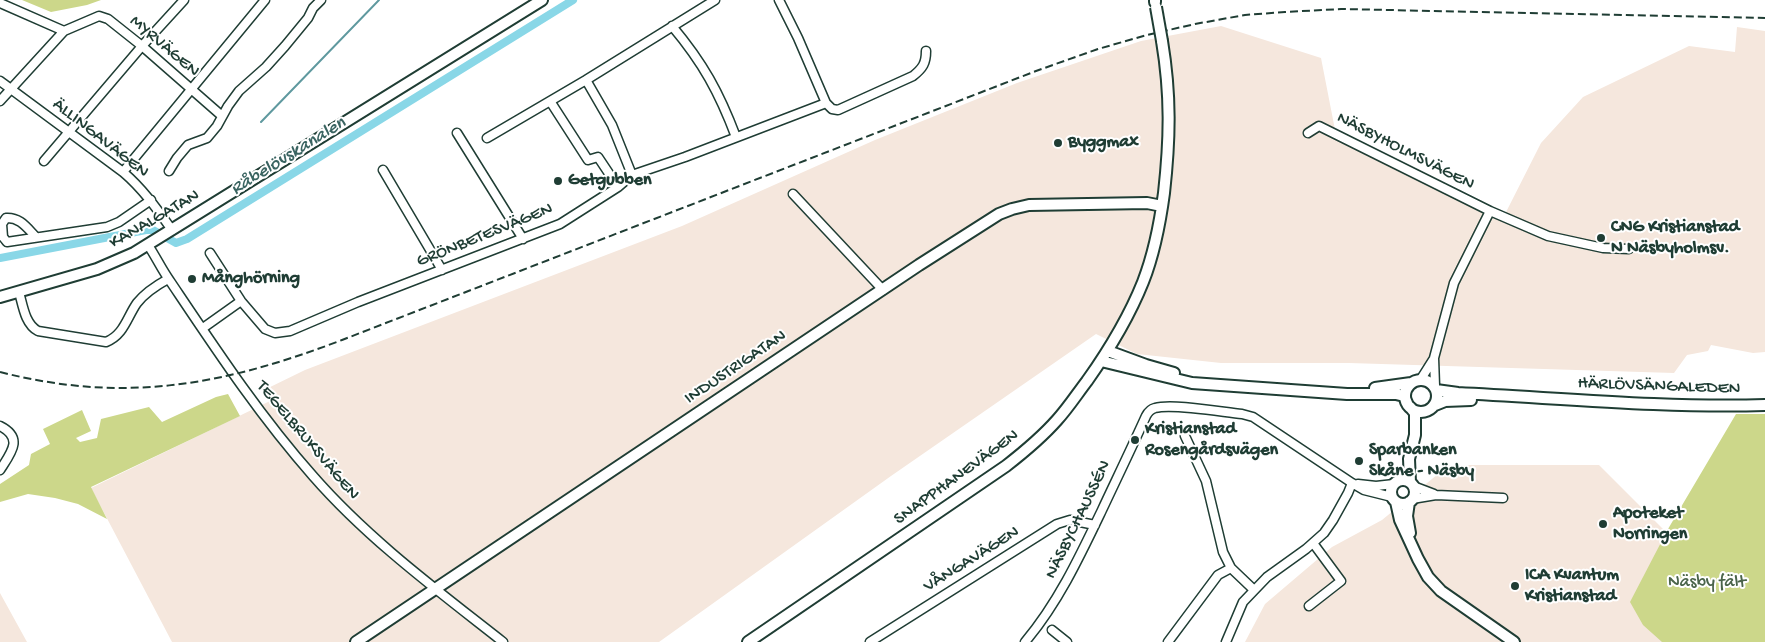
<!DOCTYPE html>
<meta charset="utf-8">
<style>
body{margin:0}
canvas{display:block;background:#fff}
</style>
<canvas width="1765" height="642"></canvas>
<script>
const g = document.querySelector('canvas').getContext('2d');
g.lineJoin = 'round';
function fill(path, color) { g.fillStyle = color; g.fill(path, 'evenodd'); }
function trace(path, color, width, dash) { g.strokeStyle = color; g.lineWidth = width; g.lineCap = dash ? 'butt' : 'round'; g.setLineDash(dash || []); g.stroke(path); }
function label(font, color, halo, rows, align = 'center') {
  g.font = font + ' "Gochi Hand",sans-serif'; g.lineWidth = 4; g.setLineDash([]); g.textBaseline = 'middle'; g.strokeStyle = halo; g.fillStyle = color; for (const [text, x, y, turn = 0] of rows) {
    g.save(); g.translate(x, y); g.rotate((+turn || 0) * Math.PI / 180); g.textAlign = isNaN(turn) ? turn : align; if (halo) g.strokeText(text, 0, 0); g.fillText(text, 0, 0); g.restore();
  }
}
fill(new Path2D(`
 M1221,26L1321,58L1337,140L1502,220L1541,143L1583,97L1689,46L1735,52L1737,27L1765,31V352L1753,353L1711,345L1708,351L1687,355L1674,373L1349,363H1221L1137,354L1096,334L891,476L659,642H172L91,488L270,401L262,391L305,370L682,226L875,140L1017,83L1141,41Z
 M1449,465H1599L1667,533L1665,642H1245L1265,604L1332,547L1382,520Z
 M0,593L27,642H0Z`), '#f5e7dd');
fill(new Path2D(`
 M22,0H101L87,5L51,12Z
 M228,394L240,416L91,487L107,519L78,504L55,498L28,494L0,502V484L29,465L31,454L50,444L43,429L82,410L91,431L76,438L80,442L97,438L101,419L149,407L162,422L216,397Z
 M1736,414H1765V642H1662L1643,625L1630,602L1668,529Z`), '#ccd78a');
trace(new Path2D(`
 M261,122L379,0`), '#5f999f', 2);
trace(new Path2D(`
 M0,258L146,230H153L176,243L187,239L573,0`), '#89d7e7', 8);
const street = new Path2D(`
 M779,0L798,38L826,103L832,109L838,110L913,76C923,68 926,63 926,51
 M0,3L64,31L99,16L108,19L142,46L222,116
 M672,26C703,63 719,92 736,137
 M586,80L612,125L632,175
 M0,81L123,172C143,189 157,209 172,230
 M0,101L64,31
 M550,101L588,160L598,157L618,187
 M457,133L523,239
 M1308,133L1319,126L1490,211
 M487,138L586,80L715,0
 M44,161L142,46L184,0
 M383,170L442,270
 M169,171L177,158L188,145L207,138L217,126L228,106L239,91L266,67L285,46L308,18L313,8L321,0
 M123,172L265,0
 M793,194L883,290
 M36,237C27,228 20,217 6,218L2,224L3,237L7,242L107,227L119,222L151,200
 M148,245C156,257 162,270 170,281C215,348 259,415 313,476C368,539 437,590 503,642
 M210,253L241,301L265,329L275,333L290,331L358,302L560,224L618,187L632,175L685,157L826,103
 M19,292C23,306 25,324 38,331L106,342C124,335 127,317 137,303C145,293 157,285 168,279
 M203,328L241,301
 M1421,379L1433,360
 M1435,386L1434,358L1454,283L1490,211L1548,236L1603,248L1629,249
 M0,426C24,438 11,453 0,470
 M1185,436L1206,481L1223,552L1231,568L1253,589
 M1358,484L1376,486L1394,484
 M1413,486L1434,494
 M1412,499L1436,495L1503,498
 M1309,606L1341,581L1313,543
 M1052,630L1067,642
 M870,642L1057,524L1070,520L1095,525
 M1025,642C1058,603 1080,556 1102,510C1117,478 1132,447 1146,416C1148,412 1151,409 1155,408C1172,403 1222,412 1242,414L1253,417L1352,483L1364,490L1392,497
 M1168,642L1218,575L1231,568
 M1226,642L1243,602L1267,577L1306,549L1324,533L1333,520L1348,493L1352,483`);
const secondary = new Path2D(`
 M1155,2V0
 M0,297L97,269L134,253L542,0
 M1108,351L1146,365L1174,373
 M1101,361L1192,383L1347,394H1396L1404,396L1407,403
 M1405 396a16 16 0 1 1 32 0a16 16 0 1 1-32 0Z
 M1375,388L1411,383
 M1436,390L1458,393C1560,398 1662,408 1765,405
 M1435,405L1445,401L1471,400
 M1410,407L1415,413V435L1409,459L1410,482
 M1391 492a12 12 0 1 1 24 0a12 12 0 1 1-24 0Z
 M1396,502L1400,520L1418,559L1428,577L1441,591L1514,642
 M1409,502L1407,516L1410,533
 M356,642L919,265L999,214L1012,209L1029,205L1147,203L1162,206
 M748,642L1006,466C1024,452 1042,437 1057,420C1068,408 1077,394 1087,381C1109,350 1129,317 1143,282C1154,254 1160,223 1164,193C1170,139 1171,95 1162,41`);
trace(street, '#1f3d34', 11);
trace(secondary, '#1f3d34', 14);
trace(street, '#fff', 8);
trace(secondary, '#fff', 10);
trace(new Path2D(`
 M0,372C125,404 224,385 342,340L1036,71L1098,49L1147,35L1195,24L1245,15L1285,12L1341,9L1765,18`), '#1f3d34', 2, [8, 4]);
const secondaryBridge = new Path2D(`
 M1156,7L1162,41`);
trace(secondaryBridge, '#1f3d34', 14, []);
trace(secondaryBridge, '#fff', 10);
for (const [x, y, r, color] of [
 [1058,143,5,"#1f3d34"],
 [558,181,5,"#1f3d34"],
 [1601,238,5,"#1f3d34"],
 [192,279,5,"#1f3d34"],
 [1135,440,5,"#1f3d34"],
 [1359,461,5,"#1f3d34"],
 [1603,524,5,"#1f3d34"],
 [1515,586,5,"#1f3d34"]
]) { const dot = new Path2D(); dot.arc(x, y, r, 0, 2 * Math.PI); g.fillStyle = color; g.fill(dot); trace(dot, '#fff', 2); }
label('18px', '#1f3d34', '#fff', [
 ["MYRVÄGEN",164,47,40],
 ["ÄLLINGAVÄGEN",100,139,38],
 ["NÄSBYHOLMSVÄGEN",1405,152,27],
 ["KANALGATAN",155,220,-30],
 ["GRÖNBETESVÄGEN",485,236,-22],
 ["INDUSTRIGATAN",736,368,-34],
 ["HÄRLÖVSÄNGALEDEN",1659,387,2],
 ["TEGELBRUKSVÄGEN",307,441,50],
 ["SNAPPHANEVÄGEN",957,478,-36],
 ["NÄSBYCHAUSSÉN",1079,520,-64],
 ["VÅNGAVÄGEN",972,560,-32]
]);
label('bold 18px', '#1f3d34', '#fff', [
 ["Byggmax",1068,143],
 ["Getgubben",568,181],
 ["CNG Kristianstad",1611,228],
 ["N Näsbyholmsv.",1611,249],
 ["Månghörning",202,279],
 ["Kristianstad",1145,430],
 ["Rosengårdsvägen",1145,451],
 ["Sparbanken",1369,451],
 ["Skåne - Näsby",1369,472],
 ["Apoteket",1613,514],
 ["Norringen",1613,535],
 ["ICA Kvantum",1525,576],
 ["Kristianstad",1525,597]
], 'left');
label('18px', '#4a644a', '#fff', [
 ["Näsby fält",1707,583]
]);
label('italic 19px', '#3a6461', '#fff', [
 ["Råbelövskanalen",289,157,-32]
]);
</script>
